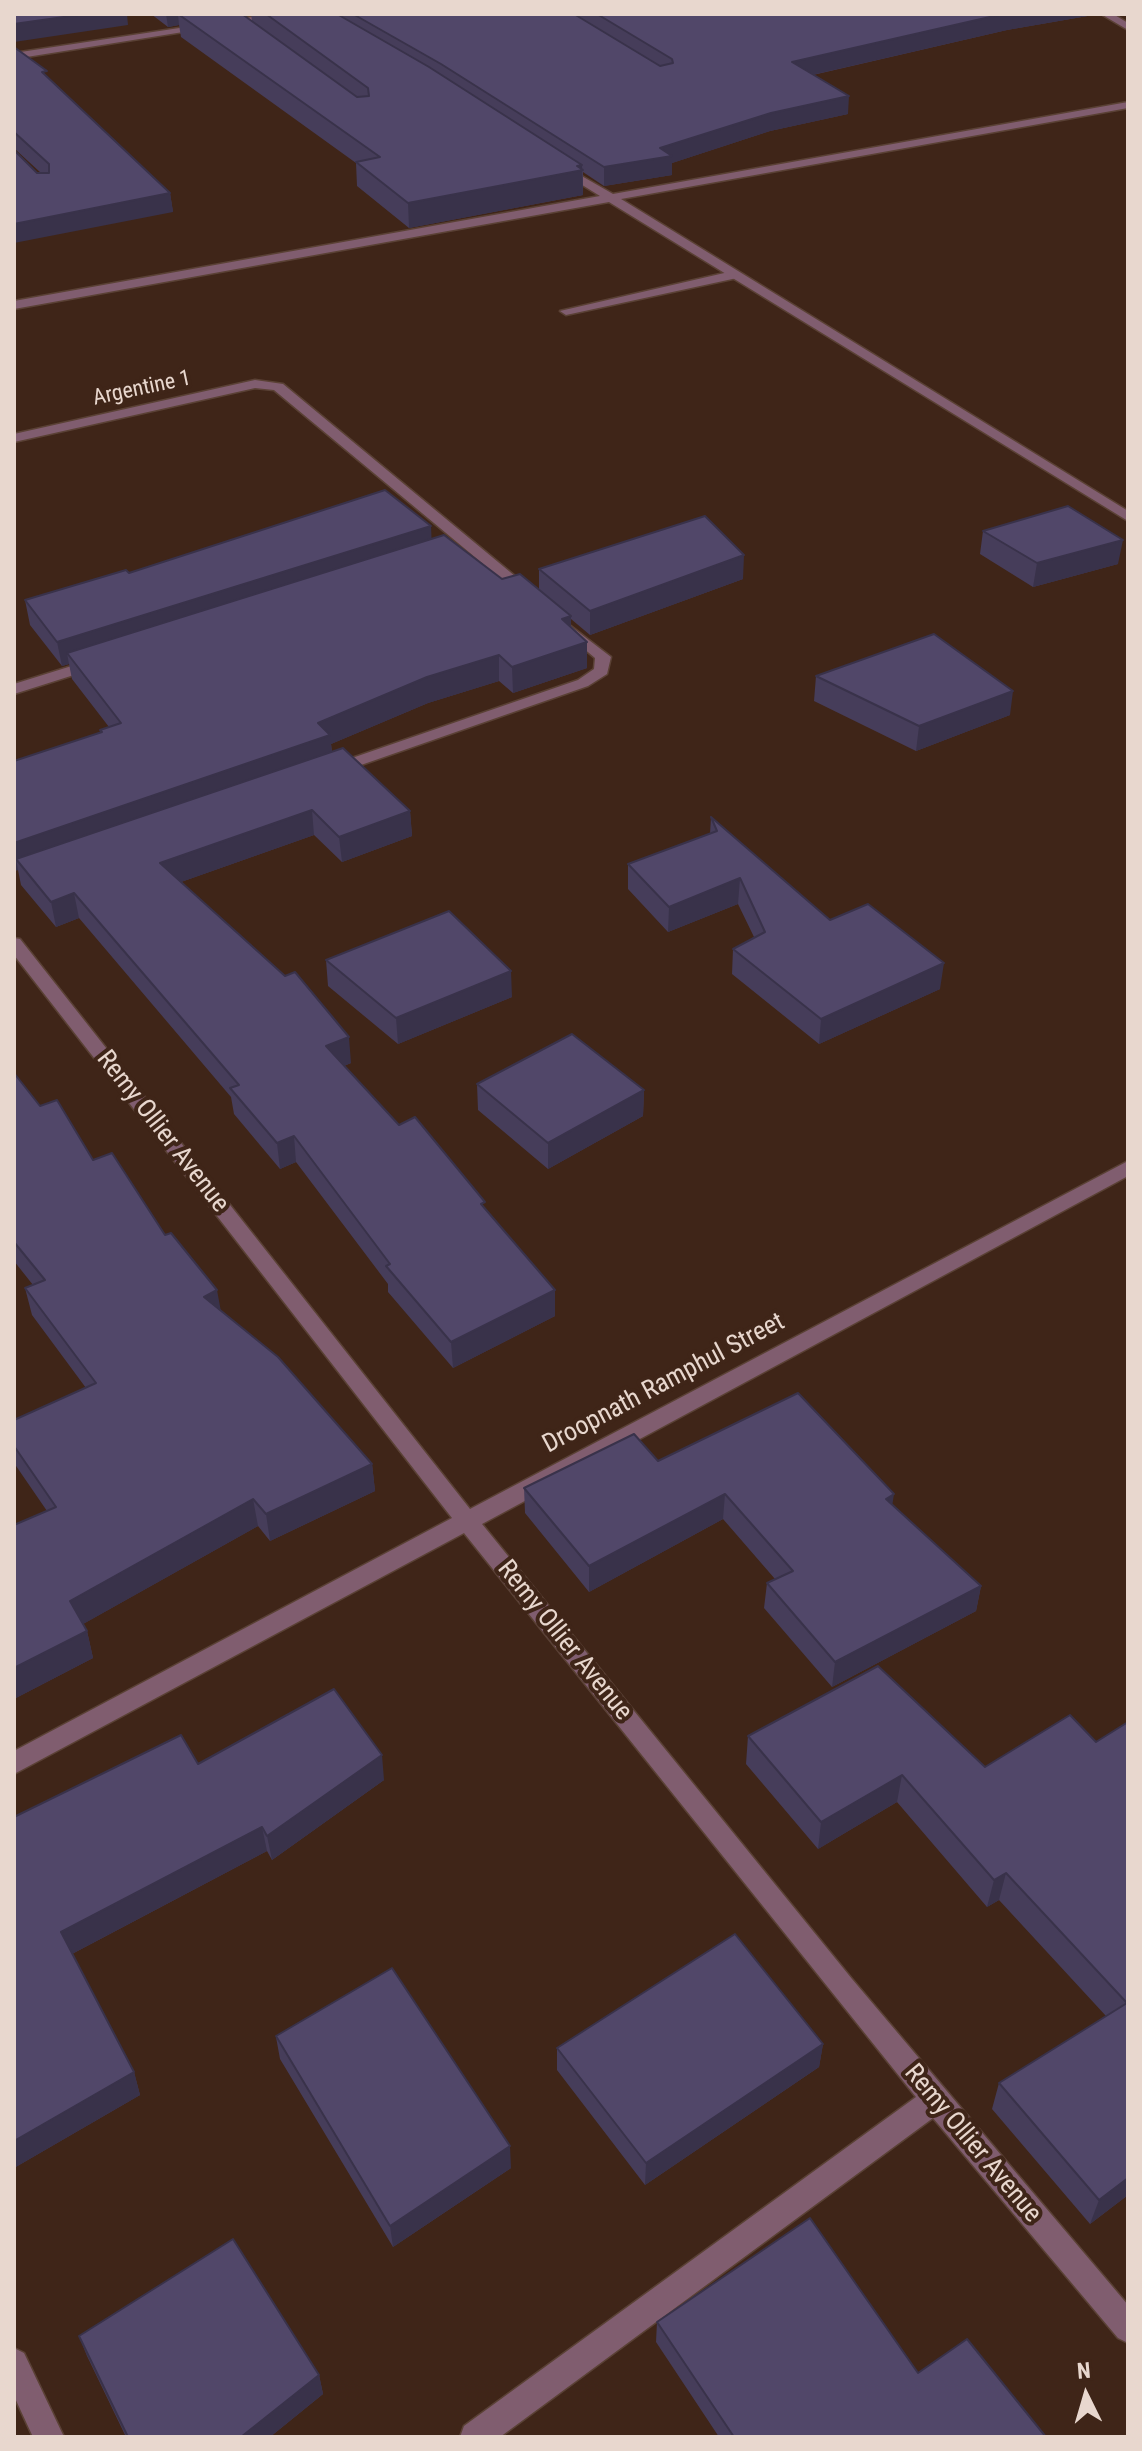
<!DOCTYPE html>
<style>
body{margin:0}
#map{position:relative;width:1142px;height:2451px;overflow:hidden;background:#3f2518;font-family:"Roboto Condensed",sans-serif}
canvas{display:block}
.frame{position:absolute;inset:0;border:16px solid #e8d7ce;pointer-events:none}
.north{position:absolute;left:1046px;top:2355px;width:80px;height:80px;-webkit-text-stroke:6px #3f2518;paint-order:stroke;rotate:355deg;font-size:22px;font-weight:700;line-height:32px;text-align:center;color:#e8d7ce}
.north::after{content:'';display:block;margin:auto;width:28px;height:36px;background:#e8d7ce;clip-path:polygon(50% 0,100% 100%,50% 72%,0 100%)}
</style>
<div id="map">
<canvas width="1142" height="2451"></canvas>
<div class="frame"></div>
<div class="north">N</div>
</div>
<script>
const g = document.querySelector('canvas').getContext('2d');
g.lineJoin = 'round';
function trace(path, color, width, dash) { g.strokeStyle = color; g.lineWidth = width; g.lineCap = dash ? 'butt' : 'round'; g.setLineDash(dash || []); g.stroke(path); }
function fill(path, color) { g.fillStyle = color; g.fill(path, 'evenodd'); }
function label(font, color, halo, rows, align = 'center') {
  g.font = font + ' "Roboto Condensed",sans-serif'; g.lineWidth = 8; g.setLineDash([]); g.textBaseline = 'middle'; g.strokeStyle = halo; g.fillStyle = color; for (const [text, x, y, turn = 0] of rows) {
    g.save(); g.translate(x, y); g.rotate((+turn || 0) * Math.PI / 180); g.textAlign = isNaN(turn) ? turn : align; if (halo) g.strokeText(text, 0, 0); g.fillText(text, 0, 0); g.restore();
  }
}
const service = new Path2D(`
 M733,271L737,272V278L566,315L560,311Z`);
const minor = new Path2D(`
 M272,14H296L14,59V53Z
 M1101,14H1113L1128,23V30Z
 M1128,102V108L621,199L1128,511V521L609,202L14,309V301L600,196L555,168L553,166L559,163L613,194Z
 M255,380L283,384L533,591V597H523L274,390L255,388L14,442V434Z
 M568,624L611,657L607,674L588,686L338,773L332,775L324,770L326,767L578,680L594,669L595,658L563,631V625Z
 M94,659L102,664L99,667L14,694V684Z
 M14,938L20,939L470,1509L1128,1161V1176L482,1524L852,1979L1128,2305V2343L1118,2338L933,2118L500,2437H460L464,2426L916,2097L464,1533L14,1774V1751L452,1518L14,955Z
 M14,2348L24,2353L64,2437H33L14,2396Z`);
trace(service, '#5a4135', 3);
trace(minor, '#5a4135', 3);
fill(service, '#805d6f');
fill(minor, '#805d6f');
fill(new Path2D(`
 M151,14H248L243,15L252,21L251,14H1099L1007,30L813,75L848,114L770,131L672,163V175L604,186L583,172V195L409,228L357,186L356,163L181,37L179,25L168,27Z
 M14,47L48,77L170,193L173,212L37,173H41L16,150H14Z
 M983,531L1118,564L1033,587L980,554Z
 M431,539L502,579L539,590V569L743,579L590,635L571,619V628L587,668L513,693L499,681L428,703L331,744L332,752L410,811L412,836L342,862L314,835L181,882L351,1063L344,1066L399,1125L485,1209L555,1290V1316L453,1368L388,1292V1284L296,1162L280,1169L234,1114L231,1097L79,918L56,927L21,885L18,870L14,871V761L100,733V730L109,727L72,679L69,664L62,666L30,625L25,600L129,573Z
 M816,676L1010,715L916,751L814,701Z
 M711,817L830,920L940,989L819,1044L732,974L733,949L754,937L738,904L668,932L628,889V864L710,834Z
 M326,960L512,997L398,1044L328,986Z
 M14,1073L40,1106L165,1235L220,1310L372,1464L375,1491L270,1541L258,1526L83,1624L87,1631L93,1658L14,1699V1525L47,1511L14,1463V1420L86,1388L32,1315L25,1288L33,1285L14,1261Z
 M477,1084L644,1090L643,1116L548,1169L478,1110Z
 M658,1461L893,1505L981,1586L976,1611L832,1687L764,1608L767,1583L775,1579L723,1519L589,1592L525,1513L524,1488Z
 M1128,1722V2195L1090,2224L992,2109L999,2083L1106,2016L999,1900L987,1907L897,1802L818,1849L746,1764L748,1736L985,1767L1096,1742Z
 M198,1764L384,1780L272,1860L267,1851L72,1954L134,2072L140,2095L14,2168V1817Z
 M276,2037L511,2168L393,2247L280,2059Z
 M823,2044L819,2067L645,2185L557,2070V2048Z
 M657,2322L918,2373L1046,2437H719L656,2342Z
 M79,2336L319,2375L323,2394L270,2437H126L87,2356Z`), '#463d5a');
fill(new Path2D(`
 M85,14H127L128,25L14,42V24Z
 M166,14H248V15L191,23L178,14L179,25L168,27Z
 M1003,14H1099L1007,30L790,80L792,62Z
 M849,96L848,114L770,131L672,163V175L604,186V167L660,148L771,113Z
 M582,165L583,195L409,228L408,203Z
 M170,193L173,212L14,243V224Z
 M431,526L432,549L67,653L69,664L62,666L57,642Z
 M1123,540L1118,564L1033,587L1037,563Z
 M744,555L743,579L590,635V611Z
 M571,616V642L562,619Z
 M587,642V668L513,693L512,667Z
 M499,655V681L428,703L331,744L333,761L16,859L18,870L14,871V843L318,723L427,677Z
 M1013,691L1010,715L916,751L919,726Z
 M312,810L314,835L164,888L160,863Z
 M410,811L412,836L342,862L339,837Z
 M740,878L738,904L668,932L669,907Z
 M74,893L79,918L56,927L51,902Z
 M944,963L940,989L819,1044L821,1019Z
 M511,971L512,997L398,1044L396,1018Z
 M349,1037L351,1063L329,1072L326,1046Z
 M644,1090L643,1116L548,1169V1143Z
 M294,1136L296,1162L280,1169L277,1143Z
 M217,1290L222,1317L204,1297Z
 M555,1290V1316L453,1368L451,1342Z
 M372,1464L375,1491L270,1541L266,1514Z
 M725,1494L723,1519L589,1592V1566Z
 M894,1494L890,1520L886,1499Z
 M253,1499L258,1526L76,1628L70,1601Z
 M981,1586L976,1611L832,1687L835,1662Z
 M87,1631L93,1658L14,1699V1668Z
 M382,1755L384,1780L272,1860L267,1836Z
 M902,1775L897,1802L818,1849L821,1822Z
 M262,1827L267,1851L68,1956L61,1932Z
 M1006,1873L999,1900L987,1907L994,1880Z
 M823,2044L819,2067L645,2185L646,2163Z
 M134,2072L140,2095L14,2168V2141Z
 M510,2146L511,2168L393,2247L390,2226Z
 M1128,2178V2195L1090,2224L1099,2200Z
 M319,2375L323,2394L270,2437H241Z`), '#39324a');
const building = new Path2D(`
 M14,14H85L14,24Z
 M178,14H242L357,97L369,96L368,88L266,14H337L429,67L582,165L577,166L583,170L408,203L356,162L380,157Z
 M353,14H574L660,66L673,63L672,59L597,14H1003L792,62L849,96L771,113L660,148L672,156L604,167L441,64Z
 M14,47L47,71L42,72L170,193L14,224V150L37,173H49V164L14,132Z
 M385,490L431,526L57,642L25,600L126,570L129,573Z
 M1068,506L1123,540L1037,563L983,531Z
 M705,516L744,555L590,611L539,569Z
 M444,535L502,579L520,574L571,616L562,619L587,642L512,667L499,655L427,677L318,723L330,735L14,843V761L102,732L100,730L121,723L67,653Z
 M934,634L1013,691L919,726L816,676Z
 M343,748L410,811L339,837L312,810L160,863L285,976L295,972L349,1037L326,1046L399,1125L415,1117L485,1202L481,1204L555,1290L451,1342L386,1266L390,1264L294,1136L277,1143L230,1088L239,1085L74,893L51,902L16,859Z
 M711,817L830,920L868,904L944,963L821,1019L733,949L765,932L740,878L669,907L628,864L717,831Z
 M449,911L511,971L396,1018L326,960Z
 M572,1034L644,1090L548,1143L477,1084Z
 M14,1073L40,1106L57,1100L93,1160L112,1153L165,1235L171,1233L217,1290L204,1297L278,1357L372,1464L266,1514L253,1499L70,1601L87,1631L14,1668V1525L56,1507L14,1446V1420L96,1383L25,1288L45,1280L14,1242Z
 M798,1393L894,1494L886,1499L981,1586L835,1662L767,1583L793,1571L725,1494L589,1566L524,1488L634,1434L658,1461Z
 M878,1666L985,1767L1070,1715L1096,1742L1128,1722V2178L1099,2200L999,2083L1127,2003L1006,1873L994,1880L902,1775L821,1822L748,1736Z
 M334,1689L382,1755L267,1836L262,1827L61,1932L134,2072L14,2141V1817L181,1735L198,1764Z
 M735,1934L823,2044L646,2163L557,2048Z
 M392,1968L510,2146L390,2226L276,2036Z
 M810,2218L918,2373L967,2339L1046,2437H734L657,2322Z
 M233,2239L319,2375L241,2437H128L79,2336Z`);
fill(building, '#514769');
trace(building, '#39324a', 2);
label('22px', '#e8d7ce', '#3f2518', [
 ["Argentine 1",142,389,-12]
]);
label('26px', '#e8d7ce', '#3f2518', [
 ["Remy Ollier Avenue",162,1132,52],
 ["Droopnath Ramphul Street",664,1384,-28],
 ["Remy Ollier Avenue",564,1641,51],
 ["Remy Ollier Avenue",972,2144,50]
]);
</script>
